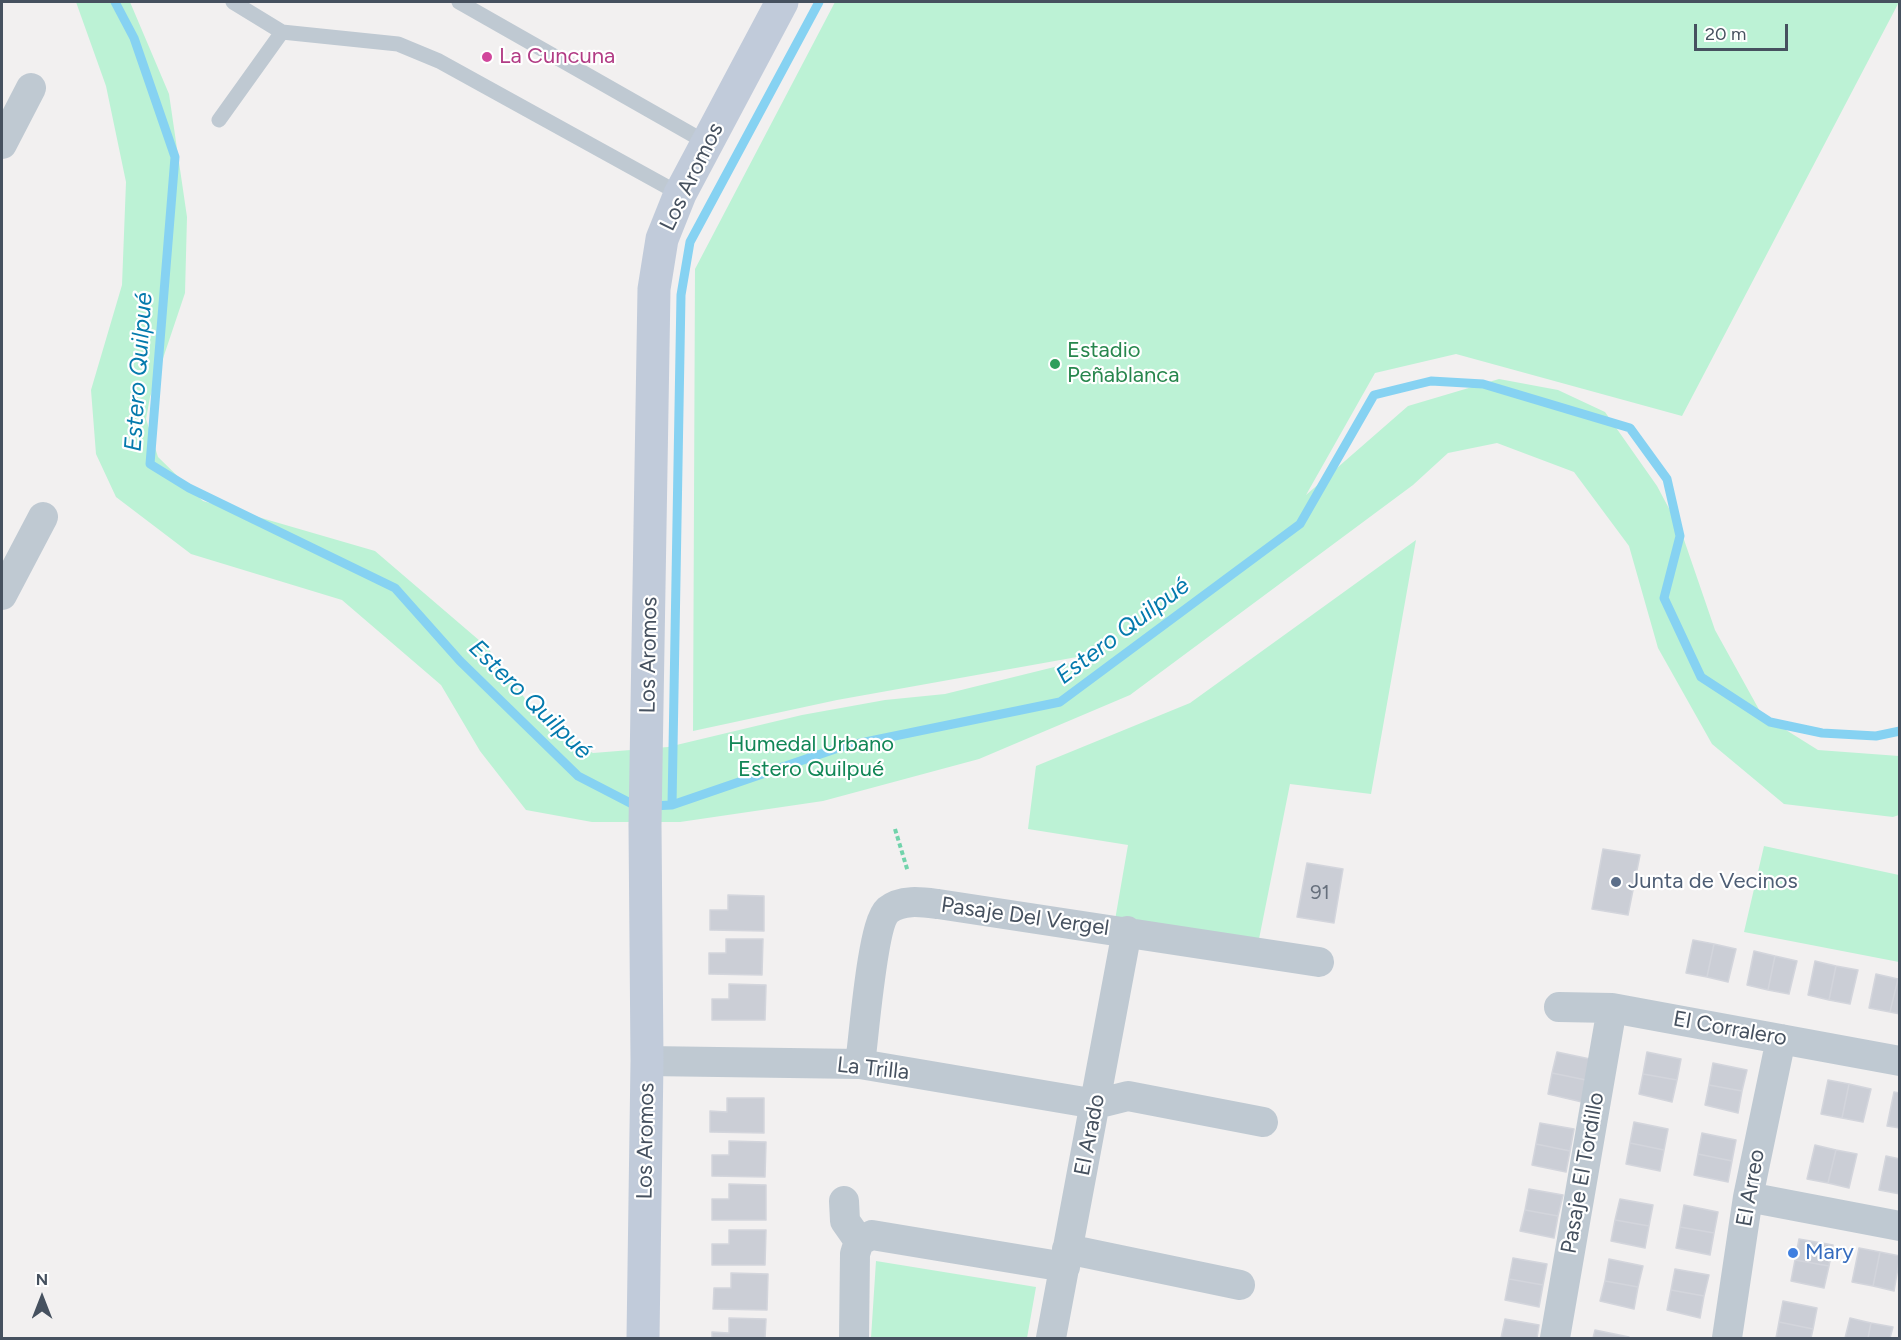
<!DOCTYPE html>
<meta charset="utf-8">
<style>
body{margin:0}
#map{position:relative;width:1901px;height:1340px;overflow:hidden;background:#f2f0f0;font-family:Figtree,sans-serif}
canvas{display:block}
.frame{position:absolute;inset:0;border:3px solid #46515f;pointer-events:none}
.north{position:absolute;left:12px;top:1268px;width:60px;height:60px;-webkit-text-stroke:4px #fff;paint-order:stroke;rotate:0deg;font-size:16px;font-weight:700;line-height:24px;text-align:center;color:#46515f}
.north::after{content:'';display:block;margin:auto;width:21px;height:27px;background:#46515f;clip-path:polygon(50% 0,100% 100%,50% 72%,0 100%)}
.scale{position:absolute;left:1694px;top:24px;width:94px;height:27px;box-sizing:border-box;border:3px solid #46515f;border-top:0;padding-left:8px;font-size:18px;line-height:21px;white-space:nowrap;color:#46515f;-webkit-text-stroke:4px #fff;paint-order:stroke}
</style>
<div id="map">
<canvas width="1901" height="1340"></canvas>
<div class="frame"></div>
<div class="north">N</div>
<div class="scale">20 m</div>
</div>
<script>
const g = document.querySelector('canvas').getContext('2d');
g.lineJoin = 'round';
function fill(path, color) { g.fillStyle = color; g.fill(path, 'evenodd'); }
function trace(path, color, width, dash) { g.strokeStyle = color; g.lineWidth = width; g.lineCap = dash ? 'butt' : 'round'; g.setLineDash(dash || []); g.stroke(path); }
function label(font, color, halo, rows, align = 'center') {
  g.font = font + ' Figtree,sans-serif'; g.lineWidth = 4.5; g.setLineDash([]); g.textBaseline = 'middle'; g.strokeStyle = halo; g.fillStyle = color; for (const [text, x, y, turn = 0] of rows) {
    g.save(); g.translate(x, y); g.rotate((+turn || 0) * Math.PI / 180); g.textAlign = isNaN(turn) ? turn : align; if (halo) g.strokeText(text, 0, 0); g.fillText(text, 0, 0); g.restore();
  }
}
fill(new Path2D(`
 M76,2H130L169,94L187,217L185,293L150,397L146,419L158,457L203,501L375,551L487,647L546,727L593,753L668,747L802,715L885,700L945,694L1099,656L1105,652L837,700L693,731L695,269L835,2H1899L1682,416L1456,354L1375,373L1306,495L1408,406L1499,379L1558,390L1605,412L1657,486L1681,531L1715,630L1762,715L1818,750L1899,756V815L1893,817L1784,804L1712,744L1658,648L1629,546L1574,472L1497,443L1448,453L1413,485L1130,695L979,759L823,801L680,822H592L526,810L480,751L441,685L342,600L191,554L116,497L96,454L91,390L122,285L126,182L106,86Z
 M1416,540L1371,794L1290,784L1259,939L1115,920L1128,845L1028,829L1036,766L1190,703Z
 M1764,846L1899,875V962L1744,932Z
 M876,1261L1036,1287L1027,1338H871Z`), '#bcf2d5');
trace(new Path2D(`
 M115,2L134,38L175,157L150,464L189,488L395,588L460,661L578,776L638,807
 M672,805L681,295L690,242L819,2
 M651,806L672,805L841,747L1060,702L1300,524L1374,395L1431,381L1483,384L1630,428L1667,479L1680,536L1664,598L1701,677L1770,722L1822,733L1876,736L1900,731`), '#86d2f2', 9);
const building = new Path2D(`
 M1603,849L1640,855L1628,915L1592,909Z
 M1307,863L1343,869L1334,923L1297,917Z
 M728,895L764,896V931L710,930V910H728Z
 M726,939H763L762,975L709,974V953H726Z
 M1693,940L1714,944L1707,977L1686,973Z
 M1714,944L1736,949L1728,982L1707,977Z
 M1754,951L1775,956L1768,990L1747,985Z
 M1775,956L1797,961L1789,994L1768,990Z
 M1815,961L1836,966L1829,1000L1808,995Z
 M1836,966L1858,970L1850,1004L1829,1000Z
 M1876,974L1898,979L1890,1012L1869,1008Z
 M1898,979H1900V1014L1890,1012Z
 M729,984L766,985L765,1020H712V999H729Z
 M1557,1052L1590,1059L1586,1080L1552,1073Z
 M1647,1052L1681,1059L1677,1080L1643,1074Z
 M1713,1063L1747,1070L1742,1091L1709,1085Z
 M1552,1073L1586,1080L1582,1102L1548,1094Z
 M1643,1074L1677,1080L1672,1102L1639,1094Z
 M1828,1080L1849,1084L1842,1118L1821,1114Z
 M1849,1084L1871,1089L1863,1122L1842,1118Z
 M1709,1085L1742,1091L1738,1113L1705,1105Z
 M1894,1092L1900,1093V1128L1887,1126Z
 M727,1098H764V1133L710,1132V1111L727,1112Z
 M1634,1122L1668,1129L1664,1150L1630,1143Z
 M1540,1123L1574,1129L1570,1151L1536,1144Z
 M1702,1133L1736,1140L1732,1161L1698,1154Z
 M729,1141L766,1142L765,1177L712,1176V1155H729Z
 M1630,1143L1664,1150L1660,1171L1626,1164Z
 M1536,1144L1570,1151L1566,1172L1532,1165Z
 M1815,1145L1836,1150L1828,1183L1807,1179Z
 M1836,1150L1857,1154L1849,1188L1828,1183Z
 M1698,1154L1732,1161L1728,1182L1694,1175Z
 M1886,1156L1900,1159V1194L1879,1190Z
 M729,1184L766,1185V1220H712V1199H729Z
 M1529,1189L1563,1195L1558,1216L1525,1210Z
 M1620,1199L1653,1205L1649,1226L1615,1220Z
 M1684,1205L1718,1212L1714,1233L1680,1227Z
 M1525,1210L1558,1216L1554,1238L1520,1231Z
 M1615,1220L1649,1226L1645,1248L1611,1241Z
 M1680,1227L1714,1233L1710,1255L1676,1248Z
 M729,1230H766L765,1265H712V1244H729Z
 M1799,1239L1833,1245L1829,1266L1795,1260Z
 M1859,1248L1880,1252L1873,1286L1852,1282Z
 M1880,1252L1900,1256L1894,1291L1873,1286Z
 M1513,1258L1547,1264L1543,1285L1509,1279Z
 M1609,1259L1643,1266L1638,1287L1605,1281Z
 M1795,1260L1829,1266L1824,1288L1791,1281Z
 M1675,1269L1709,1275L1704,1296L1671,1290Z
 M731,1273L768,1274L767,1310L713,1309L714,1288H731Z
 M1509,1279L1543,1285L1539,1307L1505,1300Z
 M1605,1281L1638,1287L1634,1309L1600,1301Z
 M1671,1290L1704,1296L1700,1318L1667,1310Z
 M1783,1301L1817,1308L1813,1329L1779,1322Z
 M729,1318L766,1319L765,1338H712V1332L729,1333Z
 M1850,1318L1871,1323L1868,1338H1845Z
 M1505,1319L1539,1325L1537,1338H1501Z
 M1779,1322L1813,1329L1811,1338H1776Z
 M1871,1323L1893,1327L1890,1338H1868Z
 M1595,1330L1629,1337V1338H1593Z`);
fill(building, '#cbced6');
trace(building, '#d3d5dc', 1.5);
trace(new Path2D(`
 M895,829L908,872`), '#71d3ab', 4, [4.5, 3]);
trace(new Path2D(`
 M233,2L282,32L398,44L439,61L680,194
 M459,2L707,143
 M219,120L282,32`), '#bfc9d2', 15);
trace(new Path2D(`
 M2,144L31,88
 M2,595L43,517
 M1559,1007L1612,1008L1900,1061
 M647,1061L860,1064L1096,1104L1128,1096L1263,1122
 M860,1064C864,1037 872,924 888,910C902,899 922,902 938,904L1319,962
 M1748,1197L1900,1226
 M844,1201L845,1221L859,1241
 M1067,1249L1240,1285
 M854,1338L855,1254L859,1241L872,1235L1065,1267
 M1051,1338L1127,931
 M1555,1338L1612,1008
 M1727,1338L1748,1197L1781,1039`), '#bfc9d2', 30);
trace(new Path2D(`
 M643,1338L647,1061L645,825L654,289L662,239L680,194L782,2`), '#c1cbda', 33);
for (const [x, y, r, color] of [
 [487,57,6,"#d1479c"],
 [1055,364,6,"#2e9e5b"],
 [1616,882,6,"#5c6f8a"],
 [1793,1253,6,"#3f7fe0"]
]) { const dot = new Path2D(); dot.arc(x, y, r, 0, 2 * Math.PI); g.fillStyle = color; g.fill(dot); trace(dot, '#fff', 2); }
label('20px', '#67707d', null, [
 ["91",1320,893]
]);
label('22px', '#b23c85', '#fff', [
 ["La Cuncuna",499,57]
], 'left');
label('22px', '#46515f', '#fff', [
 ["Los Aromos",692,177,-64],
 ["Los Aromos",649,655,-89],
 ["Pasaje Del Vergel",1025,917,8],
 ["El Corralero",1730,1029,10],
 ["La Trilla",873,1069,6],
 ["El Arado",1090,1135,-79],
 ["Los Aromos",646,1141,-89],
 ["Pasaje El Tordillo",1583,1173,-80],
 ["El Arreo",1751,1188,-80]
]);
label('22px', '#27864d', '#fff', [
 ["Estadio",1067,351],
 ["Peñablanca",1067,376]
], 'left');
label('22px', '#118656', '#fff', [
 ["Humedal Urbano",811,745],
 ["Estero Quilpué",811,770]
]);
label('22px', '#4e5e75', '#fff', [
 ["Junta de Vecinos",1628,882]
], 'left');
label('22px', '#366cbe', '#fff', [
 ["Mary",1805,1253]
], 'left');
label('italic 24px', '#047aad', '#fff', [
 ["Estero Quilpué",139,372,-86],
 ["Estero Quilpué",1123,631,-37],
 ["Estero Quilpué",530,700,44]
]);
</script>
